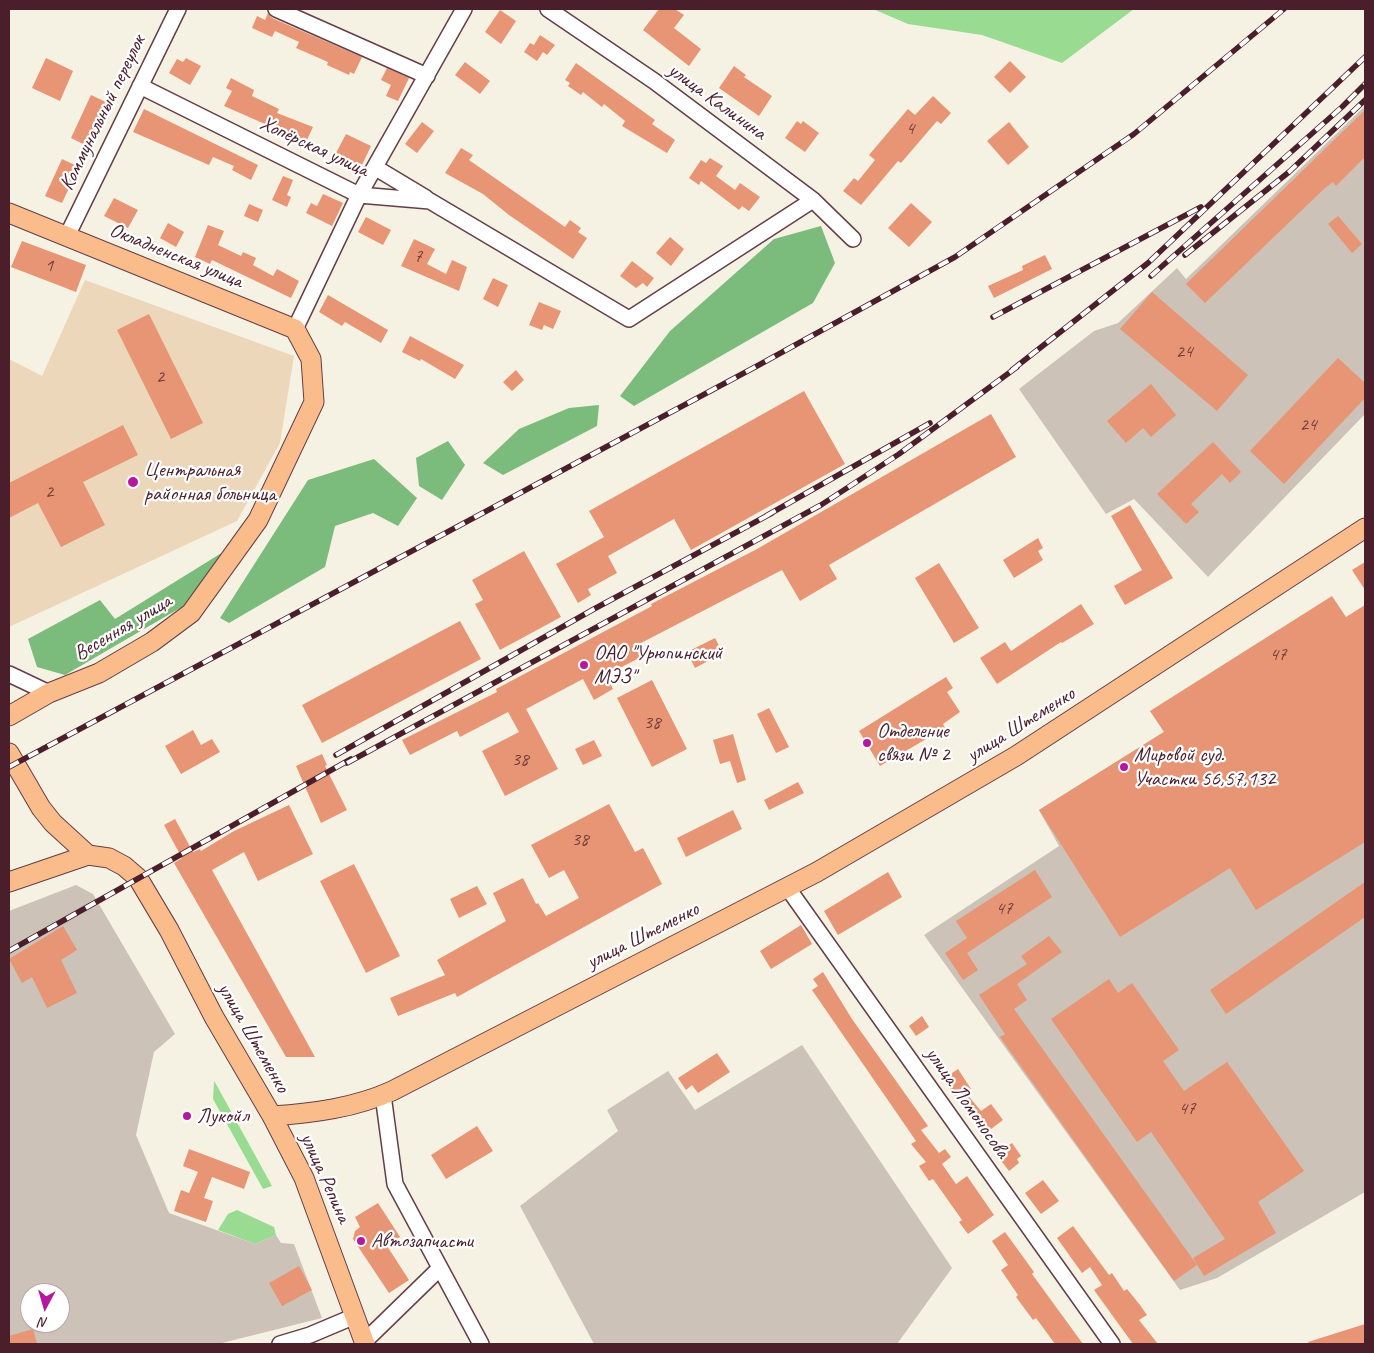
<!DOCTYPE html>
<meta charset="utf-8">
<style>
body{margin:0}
#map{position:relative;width:1374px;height:1353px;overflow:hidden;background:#f6f2e3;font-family:Caveat,sans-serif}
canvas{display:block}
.frame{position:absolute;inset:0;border:10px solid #4a1f2b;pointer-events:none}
.north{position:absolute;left:20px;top:1283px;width:50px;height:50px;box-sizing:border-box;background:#fff;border:1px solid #b7a5aa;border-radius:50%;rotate:186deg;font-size:14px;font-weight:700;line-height:20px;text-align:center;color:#4a1f2b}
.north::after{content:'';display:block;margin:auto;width:18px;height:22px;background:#b5179e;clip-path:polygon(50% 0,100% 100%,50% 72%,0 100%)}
</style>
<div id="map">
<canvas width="1374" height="1353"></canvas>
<div class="frame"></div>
<div class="north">N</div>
</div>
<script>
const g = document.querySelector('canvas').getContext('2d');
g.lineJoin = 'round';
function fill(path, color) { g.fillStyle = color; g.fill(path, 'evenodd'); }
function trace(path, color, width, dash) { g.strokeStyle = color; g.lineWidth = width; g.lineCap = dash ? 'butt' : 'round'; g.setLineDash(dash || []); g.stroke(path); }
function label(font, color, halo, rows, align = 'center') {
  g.font = font + ' Caveat,sans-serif'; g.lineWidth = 4.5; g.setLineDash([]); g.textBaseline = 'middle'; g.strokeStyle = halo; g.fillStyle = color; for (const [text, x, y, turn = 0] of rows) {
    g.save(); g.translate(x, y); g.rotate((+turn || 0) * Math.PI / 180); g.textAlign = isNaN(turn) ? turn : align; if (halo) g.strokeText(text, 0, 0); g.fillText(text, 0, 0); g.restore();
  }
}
fill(new Path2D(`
 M85,280L294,356L280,443L237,521L9,627V359L42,376Z`), '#edd7ba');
fill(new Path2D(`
 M1365,106V414L1208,577L1134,499L1106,514L1019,389L1094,331L1118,323L1177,268L1186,279Z
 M1365,606V1192L1217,1278L1180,1290L924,935L1059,846L1039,810Z
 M76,885L93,894L175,1034L154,1052L136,1135L169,1213L255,1244L276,1235L281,1243L294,1244L322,1318L218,1344H9V911ZM30,1293H60V1323H30Z
 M802,1045L952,1268L897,1344H594L520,1206L618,1131L607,1110L668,1071L695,1110Z`), '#ccc2b8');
fill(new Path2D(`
 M873,9H1134L1062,63L982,35L908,24Z
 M214,1081L216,1084L272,1186L263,1189L213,1099Z
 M237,1210L274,1227L276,1235L255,1244L218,1230L228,1214Z`), '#9adb92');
fill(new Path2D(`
 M821,226L835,263L813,303L634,406L620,396L670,331L774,239Z
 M599,405L597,426L503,475L483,463L519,429L569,408Z
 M448,441L465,465L442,500L419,486L416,458Z
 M374,459L417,498L398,526L373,513L335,526L325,567L229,623L220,618L308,480Z
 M236,544L187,604L65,675L37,667L28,639L100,600L115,619Z`), '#7bbb7c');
fill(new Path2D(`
 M659,9H675L684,15L674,28L701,49L689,66L643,30Z
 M500,10L516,21L501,44L485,32Z
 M268,13L272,18L362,57L354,74L350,72L349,75L327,65L328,62L296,48L299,42L275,31L272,37L252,28L257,16L265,20Z
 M540,35L555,45L547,55L543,52L537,61L524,52L530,43L534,45Z
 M46,58L73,71L60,101L32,88Z
 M186,58L201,66L190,85L169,73L177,59L183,62Z
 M1010,61L1026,77L1010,93L994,77Z
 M465,62L490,81L480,94L455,75Z
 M576,63L655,120L652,124L675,140L667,153L622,126L625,121L604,104L602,107L583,92L581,95L568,86L570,83L565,80Z
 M734,66L746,75L744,77L772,96L759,116L719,88Z
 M387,68L409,78L398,101L386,96L391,85L381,80Z
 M231,78L254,90L252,96L279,109L277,113L313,127L306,142L224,106L232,91L226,88Z
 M91,95L108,103L87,146L71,138Z
 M933,96L951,113L941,124L937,121L901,163L898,161L861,205L843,191L854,178L858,181L875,160L869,155L908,109L915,115Z
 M144,109L258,165L251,180L232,170L234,166L213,157L209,165L133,132Z
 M1365,110V157L1336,186L1333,182L1325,188L1205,303L1186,284Z
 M797,121L801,124L803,121L819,133L805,152L785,138Z
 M422,122L434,131L417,153L405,144Z
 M1009,122L1029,147L1008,165L987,141Z
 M346,134L371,146L361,167L335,155Z
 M461,148L473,155L469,160L565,227L570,220L581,228L578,232L587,238L573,259L509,215L483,194L445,173Z
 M710,158L723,166L716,176L735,190L740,183L760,197L749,211L742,206L739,210L701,181L699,185L689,178L701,160L706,163Z
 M62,159L79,167L62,203L45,196Z
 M283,176L293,180L287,195L291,197L287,207L272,200Z
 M323,194L343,203L332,226L306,213L311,203L317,206Z
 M114,198L138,210L128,228L104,216Z
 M911,203L932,222L909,247L888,228Z
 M249,204L263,210L258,222L244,216Z
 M1338,216L1362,244L1352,253L1328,224Z
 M366,217L391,230L383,245L358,232Z
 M168,223L184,232L176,247L160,238Z
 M208,225L224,231L218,245L241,256L243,252L256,258L253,265L273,276L277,269L299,281L291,298L212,260L210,264L195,257Z
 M670,237L684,249L671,266L656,253Z
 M414,239L435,249L427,264L446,274L452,260L467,267L459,291L401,266Z
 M22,241L86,265L76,292L11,267Z
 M1045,255L1052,269L994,298L988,286L1023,270L1022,266Z
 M632,261L654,278L647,287L643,283L636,288L620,276Z
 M493,278L508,285L498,307L483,299Z
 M1152,292L1248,375L1217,411L1120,329Z
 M328,295L388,330L381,343L345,322L342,326L319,312Z
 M539,302L561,311L553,329L544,325L542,330L529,325Z
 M149,314L203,423L171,439L117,330Z
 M410,336L464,365L455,379L421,359L420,361L402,352Z
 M1338,358L1365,383V398L1284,484L1250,451Z
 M516,370L524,380L512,391L503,382Z
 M1151,384L1176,415L1151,437L1143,428L1126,443L1107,421Z
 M804,391L845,464L691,550L674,519L608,556L617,573L588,589L591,595L578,603L556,564L604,537L589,511Z
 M991,414L1016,457L829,565L837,579L800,601L782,570L641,643L647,654L606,675L613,689L594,700L583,679L526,709L558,769L505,796L482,751L519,732L508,712L460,737L457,731L410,755L402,740L497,692L496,689L652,606L651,604L757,549Z
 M123,425L138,455L83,482L105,525L61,547L38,503L9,518V483Z
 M1213,442L1241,472L1230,483L1222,474L1191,504L1199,512L1186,524L1157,494Z
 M1130,505L1173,578L1125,605L1114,586L1142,570L1111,516Z
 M1038,538L1043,548L1038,551L1043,560L1014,578L1003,560Z
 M524,551L561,617L500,650L475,604L483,600L472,580Z
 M1365,562V590L1352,570Z
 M939,563L979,628L954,643L915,578Z
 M1332,596L1346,617L1365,605V842L1256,910L1230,868L1120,937L1039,810L1164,732L1150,711Z
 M1081,604L1094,624L1062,643L1061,642L997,684L980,658L1005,642L1011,651Z
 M460,621L481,659L322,743L302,705Z
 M715,638L723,653L695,668L687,652Z
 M946,677L953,688L947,692L960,712L943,724L945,728L880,766L859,731Z
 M652,680L687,749L652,767L617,698Z
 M769,708L789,747L776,753L757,714Z
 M193,730L201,745L212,739L220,752L181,774L165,746Z
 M733,734L746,780L737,783L730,761L720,764L713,740Z
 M594,740L602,756L583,765L575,749Z
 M322,754L327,765L325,766L347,810L321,823L296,766Z
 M798,782L804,793L769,810L764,800Z
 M609,804L635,852L643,848L662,884L457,997L455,993L398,1016L390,998L445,975L437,960L506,921L493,893L523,878L536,904L538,903L546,916L579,898L564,870L549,878L531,845Z
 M289,805L313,854L258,881L244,852L212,870L315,1057H286L174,863L182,858L164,825L175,819L193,852L200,849L201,851L234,831Z
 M733,810L742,829L686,857L677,838Z
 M354,864L400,956L366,973L320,881Z
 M1035,870L1052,897L967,953L978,970L963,980L945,953L967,938L956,921Z
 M888,872L902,897L838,935L824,911Z
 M1365,882V917L1226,1014L1210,990Z
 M477,886L487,904L459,918L450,899Z
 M801,925L812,944L771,969L760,951Z
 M63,926L77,950L61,960L77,993L47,1008L32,977L22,983L9,959Z
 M1049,936L1062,952L1017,984L1027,1000L1014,1009L1197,1265L1174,1281L1000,1037L1005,1034L979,995L1027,964L1021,956Z
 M823,972L852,1019L928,1126L921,1130L939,1153L945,1149L951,1157L942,1164L956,1184L967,1176L994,1215L968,1234L959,1222L962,1220L933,1179L929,1181L919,1166L926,1162L911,1144L916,1141L812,990L818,986L813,979Z
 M1109,979L1118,993L1132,983L1179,1050L1163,1061L1184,1091L1227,1062L1304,1171L1258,1202L1276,1233L1204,1276L1193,1258L1225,1239L1151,1132L1137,1142L1051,1019Z
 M922,1016L929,1027L916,1036L909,1026Z
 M717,1053L730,1072L698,1093L692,1085L686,1090L678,1078Z
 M958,1069L971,1089L966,1093L981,1111L991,1104L1003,1120L983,1135L943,1079Z
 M477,1126L493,1151L446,1179L431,1155Z
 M1012,1143L1021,1156L1017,1159L1019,1163L1009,1171L996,1154Z
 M189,1149L250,1172L244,1189L212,1177L204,1198L213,1201L206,1222L174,1211L181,1190L189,1193L198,1172L183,1166Z
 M1043,1180L1059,1201L1041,1214L1025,1193Z
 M378,1203L400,1237L387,1246L409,1280L389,1293L353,1239L355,1231L360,1227L355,1217Z
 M1073,1226L1109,1275L1112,1273L1124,1291L1127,1289L1140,1305L1147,1315L1139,1320L1158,1344H1133L1094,1290L1102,1285L1090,1267L1082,1273L1057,1238Z
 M1005,1232L1034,1272L1032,1274L1083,1344H1055L1036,1318L1033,1320L1016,1297L1018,1295L1001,1270L1008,1265L992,1241Z
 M299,1266L312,1290L282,1306L269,1283Z
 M1365,1324V1344H1309L1308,1342Z
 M33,1329L37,1344H9V1336Z`), '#e79574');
const minor = new Path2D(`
 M276,9L427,76
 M548,9L654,81L813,200L853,239
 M140,86L359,195L430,201L629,319L813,200
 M376,168L426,198
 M67,236L178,9
 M295,329L359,195L464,9
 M9,674L49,693
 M787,887L1112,1344
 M383,1095L395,1184L481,1344
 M364,1342L440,1268
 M280,1344L310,1335L355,1316`);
const major = new Path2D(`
 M9,213L295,329L311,359L314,402L258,520L191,613L152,642L99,673L49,693L9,716
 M9,753L41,808L53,823L88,855
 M9,882L88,855L109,858L124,866L138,878L169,930L214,1017L272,1116L304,1178L365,1344
 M272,1116C314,1113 354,1108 392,1091L817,872L1016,756L1365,528`);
trace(minor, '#643f47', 18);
trace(major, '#643f47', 21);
trace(minor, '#fff', 15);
trace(major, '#fabc8b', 19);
const rail = new Path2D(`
 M1185,255L1289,172L1365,100
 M1151,276L1342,107L1365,84
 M993,317L1201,207
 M1012,370L1148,263L1365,57
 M766,516L930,423
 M336,755L594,609L772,513
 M347,763L821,505L899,454L1017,367
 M9,767L757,366L955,257L1134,134L1284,9
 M9,951L351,759`);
trace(rail, '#4a1f2b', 5.5);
trace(rail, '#fff', 4, [11]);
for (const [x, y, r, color] of [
 [133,482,6,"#b5179e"],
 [584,665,5,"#b5179e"],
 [867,743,5,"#b5179e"],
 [1124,767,5,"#b5179e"],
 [187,1116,5,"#b5179e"],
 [361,1241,5,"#b5179e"]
]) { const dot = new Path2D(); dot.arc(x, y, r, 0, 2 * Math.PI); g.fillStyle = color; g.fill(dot); trace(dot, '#fff', 2); }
label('19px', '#713c3d', null, [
 ["4",910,129],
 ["7",418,257],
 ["1",49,266],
 ["24",1184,352],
 ["2",160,377],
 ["24",1308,425],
 ["2",49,492],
 ["47",1278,655],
 ["38",652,723],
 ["38",520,760],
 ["38",580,840],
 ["47",1004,909],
 ["47",1187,1109]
]);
label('21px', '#4a1f2b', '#fff', [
 ["улица Калинина",717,102,36],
 ["Коммунальный переулок",103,113,-64],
 ["Хопёрская улица",314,147,25],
 ["Окладненская улица",176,256,22],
 ["Весенняя улица",123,628,-31],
 ["улица Штеменко",1021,725,-32],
 ["улица Штеменко",643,936,-27],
 ["улица Штеменко",253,1038,60],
 ["улица Ломоносова",967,1103,55],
 ["улица Репина",325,1178,66]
]);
label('21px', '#4a1f2b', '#fff', [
 ["Центральная",144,470],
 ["районная больница",144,494],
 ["ОАО \"Урюпинский",594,653],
 ["МЭЗ\"",594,677],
 ["Отделение",877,731],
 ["связи № 2",877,755],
 ["Мировой суд.",1134,755],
 ["Участки 56,57,132",1134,779],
 ["Лукойл",197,1116],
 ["Автозапчасти",371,1241]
], 'left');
</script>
